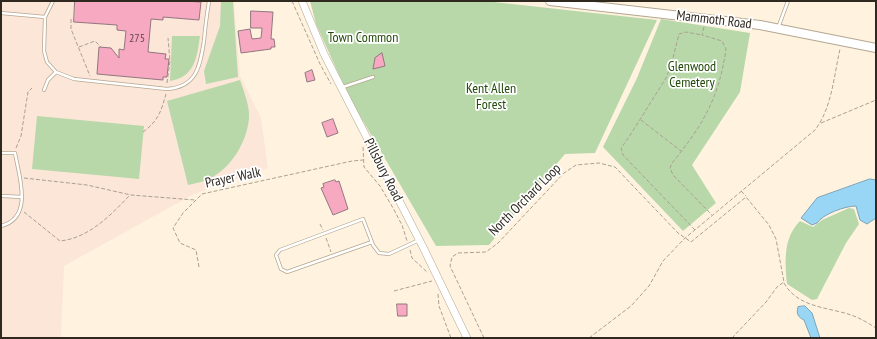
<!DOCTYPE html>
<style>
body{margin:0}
#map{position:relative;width:877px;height:339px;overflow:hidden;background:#fff3e0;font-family:"PT Sans Narrow",sans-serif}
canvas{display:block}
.frame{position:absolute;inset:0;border:2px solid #2f2920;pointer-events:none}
</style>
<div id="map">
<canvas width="877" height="339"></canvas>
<div class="frame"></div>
</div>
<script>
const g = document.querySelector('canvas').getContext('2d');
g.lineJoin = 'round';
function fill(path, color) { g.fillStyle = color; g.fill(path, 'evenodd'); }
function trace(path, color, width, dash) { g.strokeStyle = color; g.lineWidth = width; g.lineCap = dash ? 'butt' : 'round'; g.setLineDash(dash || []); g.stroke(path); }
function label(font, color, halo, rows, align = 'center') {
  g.font = font + ' "PT Sans Narrow",sans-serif'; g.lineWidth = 3.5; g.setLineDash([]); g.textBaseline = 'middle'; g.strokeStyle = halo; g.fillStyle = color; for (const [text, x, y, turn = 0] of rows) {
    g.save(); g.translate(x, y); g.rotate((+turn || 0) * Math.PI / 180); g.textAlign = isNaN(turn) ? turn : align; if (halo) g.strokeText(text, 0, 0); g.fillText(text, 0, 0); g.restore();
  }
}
fill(new Path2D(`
 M1,1H234L240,76L261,118L268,168L194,194L64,266L61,338H1Z`), '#fce6d8');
fill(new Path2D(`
 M221,1H233L238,77L206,84L204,71L220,26Z
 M310,1H485L657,20L595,153L565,154L489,245L436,246L349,97L316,24Z
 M661,19L750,33L740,92L692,165L716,203L683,231L603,147L637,78Z
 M172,36H200C197,57 195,77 170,81Z
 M240,80C244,92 250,106 249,119C246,144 231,168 209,179C203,182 195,183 188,185L167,101Z
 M37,116L144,126L139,179L32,169Z
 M849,208L854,209L859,224L846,243L817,299L812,300L787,284C785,261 783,238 800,221L813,227L822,220Z`), '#b8d8aa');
const water = new Path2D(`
 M870,179L876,180V218L867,224L860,220L856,206C845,206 823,214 817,223L812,225L801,218L817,198Z
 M805,306L812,313L820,338H811L804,320C798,317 796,314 798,307Z`);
fill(water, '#99d6f6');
trace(water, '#79a2b6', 1);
const building = new Path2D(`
 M75,1H184L201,2L199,20L163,17V20L151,19L148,52L166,54L165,59H169L167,77H163V80L97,74L99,47L111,48L119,58V49L124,50L126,31L117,30V25L74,22Z
 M251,11L273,12L271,39H274L275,47H271V49L241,53L238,31L250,29L252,39L261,38L262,28H251Z
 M382,53L385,66L373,69L375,58Z
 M312,70L315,80L307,82L305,73Z
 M333,119L338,133L327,137L322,123Z
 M335,180L336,182L339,181L348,209L333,215L321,188L324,187L323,184Z
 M397,304H407V316H398Z`);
fill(building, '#f7a9c2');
trace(building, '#92777f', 1);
const service = new Path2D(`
 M53,1L45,17L44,51L47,62L56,72L74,79L167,89C197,87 200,66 204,41C205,28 207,14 209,1
 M1,13L45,17
 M778,28L788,1
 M343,87L373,77
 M44,90L48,80L56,72
 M1,153H15C19,176 34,218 1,226
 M3,196L22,197
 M372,242L287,272L281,269L276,255L280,250L363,219L373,245L379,253L389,254L419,240`);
const tertiary = new Path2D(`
 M302,1L324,54L423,247L467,338`);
const secondary = new Path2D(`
 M550,1L760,25L876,48`);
trace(service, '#b5a790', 4);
trace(tertiary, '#b5a790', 8);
trace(secondary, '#b5a790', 10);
trace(new Path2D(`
 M292,1L320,64L331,84
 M71,19V29L90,76
 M704,27L702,35L722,41L726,49C719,98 703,125 672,163L670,168L673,175L712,215
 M79,47L95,41L101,47
 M167,83L170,61L168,38
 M641,120L681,151
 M821,123L876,100
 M143,132C158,121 161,112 166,94
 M363,147L364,167L380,186L393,208L402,225L407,241
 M16,148L21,136L28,92L32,88
 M24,178L87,185L131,195L195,200
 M741,191L746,196
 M24,212L60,241C89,238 111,215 130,195
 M320,224L323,230
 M695,230L623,155L621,148L629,137L666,78L671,66L679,34L686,32L702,35
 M326,238L331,252
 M410,250L412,258L428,273
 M199,267L196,250L180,243L173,228L183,213L202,194L352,161L363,160
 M784,283C798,308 828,307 851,315C860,318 868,323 876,328
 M394,291L432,281
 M438,294L439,306L451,338
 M484,338L450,266L452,257L458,253L486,252L498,243L564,173L576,165L599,163L615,167L678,233L691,242L746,197L769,225L776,239L784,282L777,287L766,302L732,338
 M589,338L631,306L649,286L663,261L684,239L815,130C832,108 834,75 840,49`), '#a9a091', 1, [4, 2]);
trace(service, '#fff', 2.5);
trace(tertiary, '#fff', 7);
trace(secondary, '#fff', 8);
label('12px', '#614948', null, [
 ["275",137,39]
]);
label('14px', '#2f2920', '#fff', [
 ["Mammoth Road",714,20,7],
 ["Pillsbury Road",383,170,63],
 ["Prayer Walk",233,178,-12],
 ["North Orchard Loop",525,200,-45]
]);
label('14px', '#224909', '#fff', [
 ["Town Common",363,38],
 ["Glenwood",692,67],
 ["Cemetery",692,83],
 ["Kent Allen",491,89],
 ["Forest",491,105]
]);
</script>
